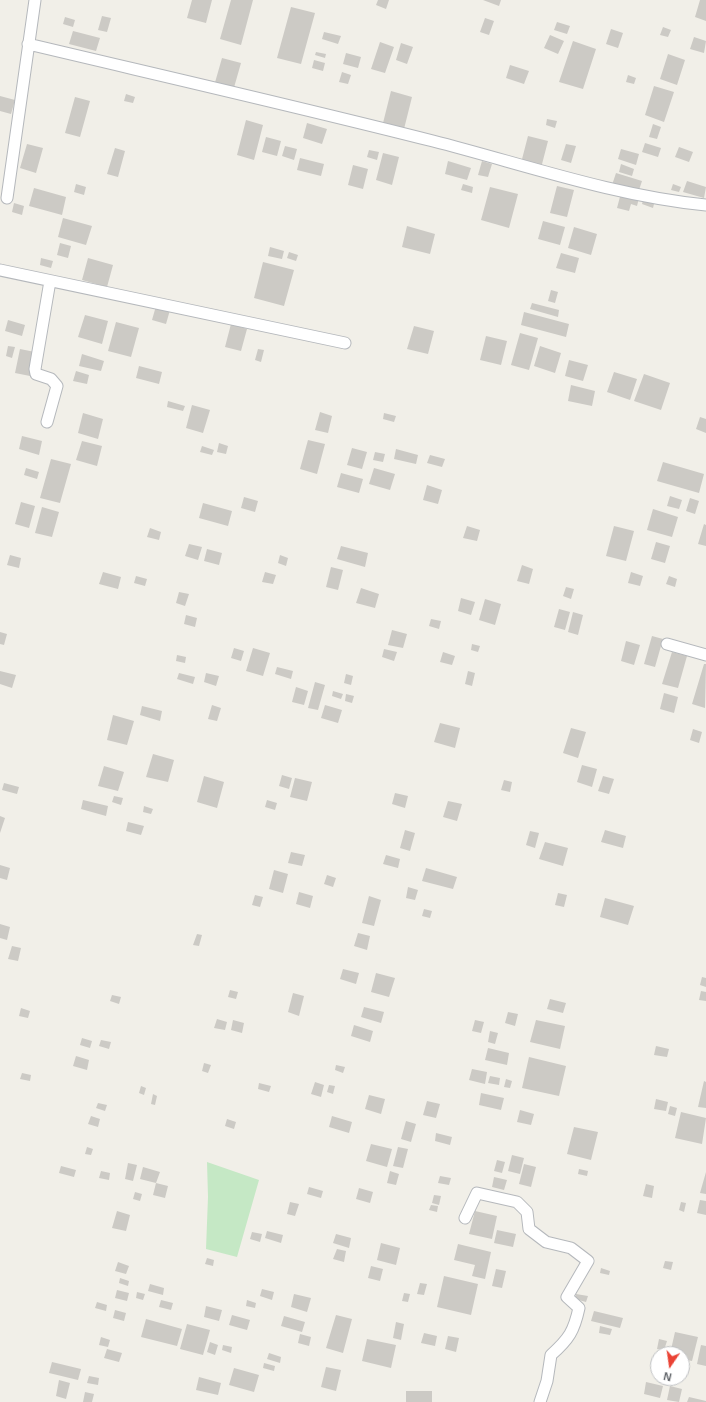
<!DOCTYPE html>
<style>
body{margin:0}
#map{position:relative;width:706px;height:1402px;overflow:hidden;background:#f1efe8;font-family:Arial,sans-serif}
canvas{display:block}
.north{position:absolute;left:650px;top:1346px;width:40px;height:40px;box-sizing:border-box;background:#fff;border:1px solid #bfc1c3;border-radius:50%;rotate:193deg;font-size:11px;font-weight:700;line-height:16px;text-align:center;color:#5f6368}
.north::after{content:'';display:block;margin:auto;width:14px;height:18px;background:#ea4335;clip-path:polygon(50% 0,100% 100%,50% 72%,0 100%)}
</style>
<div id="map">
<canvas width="706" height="1402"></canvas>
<div class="north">N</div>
</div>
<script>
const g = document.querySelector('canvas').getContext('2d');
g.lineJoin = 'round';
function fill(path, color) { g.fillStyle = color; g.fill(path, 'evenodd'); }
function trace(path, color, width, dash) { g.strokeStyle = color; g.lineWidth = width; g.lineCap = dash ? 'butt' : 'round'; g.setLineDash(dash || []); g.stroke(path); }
fill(new Path2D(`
 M207,1162L259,1180L237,1257L206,1249L208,1197Z`), '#c5e8c5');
fill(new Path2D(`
 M192,0H212L206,23L187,18Z
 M231,0H253L241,45L220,39Z
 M378,0H389L386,9L376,5Z
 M483,0H501L499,6Z
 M700,0H706V21L695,17Z
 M291,7L315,13L301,64L277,58Z
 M102,16L111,18L107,32L98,30Z
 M65,17L75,20L73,27L63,24Z
 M485,18L494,21L489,35L480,32Z
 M557,22L570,26L567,34L554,30Z
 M663,27L671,30L668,37L660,35Z
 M611,29L623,33L618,48L606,44Z
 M73,31L100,38L96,51L69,44Z
 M324,32L341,36L338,44L322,39Z
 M550,35L564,41L558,54L544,48Z
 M694,37L706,41L704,53L690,49Z
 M573,41L596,49L583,89L559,82Z
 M380,42L394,47L385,73L371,69Z
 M401,43L413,47L407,64L396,60Z
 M316,52L326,54L325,58L315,55Z
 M346,53L361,57L358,68L343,64Z
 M668,54L685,60L677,85L660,79Z
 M222,58L241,63L233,91L214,86Z
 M314,60L325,63L323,71L312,68Z
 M510,65L529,71L524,84L506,78Z
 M342,72L351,75L348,84L339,82Z
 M628,75L636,78L634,84L626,82Z
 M654,86L674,92L664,122L645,115Z
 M391,91L412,97L403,133L382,127Z
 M126,94L135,97L133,103L124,101Z
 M0,96L15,100L11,114L0,111Z
 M75,97L90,101L80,137L65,133Z
 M547,119L557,121L555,128L546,125Z
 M246,120L263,125L254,160L237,155Z
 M307,123L327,129L322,144L303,138Z
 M653,124L661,127L657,139L649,137Z
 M528,136L548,141L541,168L521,163Z
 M266,137L281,141L277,156L262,152Z
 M645,143L661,148L658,157L642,152Z
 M27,144L43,148L36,173L20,168Z
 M566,144L576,146L571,163L561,160Z
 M285,146L297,149L294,160L282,156Z
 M679,147L693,152L689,162L675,157Z
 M115,148L125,151L118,177L107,174Z
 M621,149L639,154L636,165L618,159Z
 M369,150L379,152L377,160L367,157Z
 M383,153L399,157L392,185L376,180Z
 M300,158L324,164L321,176L297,170Z
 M448,161L471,168L467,180L445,174Z
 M482,161L492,164L488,177L478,175Z
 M621,164L634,169L632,176L619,172Z
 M353,165L368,169L363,189L348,185Z
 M616,173L642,181L638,193L612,185Z
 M687,181L706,187L704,198L683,192Z
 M76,184L86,187L84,195L74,192Z
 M463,184L473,187L472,193L461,190Z
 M673,184L681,187L679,192L671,190Z
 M557,186L574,190L567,217L550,213Z
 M490,187L518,194L509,228L481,220Z
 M34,188L66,197L62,215L29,206Z
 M621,193L639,198L637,206L631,204L629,211L617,208Z
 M644,197L655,200L653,208L642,204Z
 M14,203L24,206L22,215L12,212Z
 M63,218L92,226L86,245L58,237Z
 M543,221L565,227L560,245L538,239Z
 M407,226L435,234L430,254L402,247Z
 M574,227L597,234L591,255L568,248Z
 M60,243L71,246L68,258L57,255Z
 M270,247L284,251L282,259L268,256Z
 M289,252L298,255L296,261L287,258Z
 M561,253L579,258L575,273L556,268Z
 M41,258L53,261L51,268L40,265Z
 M88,258L113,265L107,287L82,280Z
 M263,262L294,270L284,306L254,298Z
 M551,290L558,292L555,303L548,301Z
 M532,303L559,310L558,317L530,309Z
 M156,306L170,310L166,324L152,320Z
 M524,312L569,324L566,337L521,325Z
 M85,315L108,321L102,344L78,337Z
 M8,320L25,325L22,336L5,331Z
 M116,322L139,328L131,357L108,351Z
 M231,324L247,329L241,351L225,347Z
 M414,326L434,331L428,354L407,349Z
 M520,333L538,338L529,370L511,365Z
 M486,336L507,341L501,365L480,360Z
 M8,346L15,347L12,358L6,356Z
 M540,346L561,353L555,373L534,366Z
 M20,349L35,352L30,376L15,373Z
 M258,349L264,350L261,362L255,360Z
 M82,354L104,361L101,371L79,366Z
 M569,360L588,365L583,381L565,376Z
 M139,366L162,372L159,384L136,378Z
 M76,371L89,375L87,384L73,381Z
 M614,372L637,379L630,400L607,392Z
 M644,374L670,383L661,410L634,401Z
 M571,385L595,391L592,406L568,401Z
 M168,401L185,406L183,411L167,407Z
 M192,405L210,410L203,433L186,428Z
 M320,412L332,416L328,433L315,430Z
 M83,413L103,419L98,439L78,433Z
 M384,413L396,416L394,422L383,419Z
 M700,417L706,419V433L696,429Z
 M22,436L42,441L39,455L19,449Z
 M308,440L325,444L317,474L300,469Z
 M82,441L102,446L97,466L76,460Z
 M219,443L228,446L226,454L217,452Z
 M202,446L214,450L212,455L200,452Z
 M352,448L367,452L362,469L347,465Z
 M396,449L418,455L416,464L394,459Z
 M375,452L385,454L383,462L373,460Z
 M430,455L445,459L442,467L427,463Z
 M51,459L71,464L60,503L40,498Z
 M663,462L704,474L699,493L657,481Z
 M26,468L39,472L37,479L24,475Z
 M374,468L395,474L390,490L369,484Z
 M341,473L363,479L359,493L337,487Z
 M427,485L442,490L438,504L423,500Z
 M670,496L682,500L679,509L667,506Z
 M244,497L258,501L255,512L241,508Z
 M690,498L699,501L695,514L686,511Z
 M21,502L35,506L29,528L15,524Z
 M203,503L232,511L228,526L199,518Z
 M42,507L59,512L52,537L35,533Z
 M653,509L678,517L672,537L647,530Z
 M704,524L706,525V546L698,544Z
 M467,526L480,530L477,541L463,538Z
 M614,526L634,531L626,561L606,556Z
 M150,528L161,532L159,540L147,537Z
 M656,542L670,546L665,563L651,559Z
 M189,544L202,547L198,560L185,556Z
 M341,546L368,553L365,567L337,559Z
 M207,549L222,553L219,565L204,561Z
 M10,555L21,558L19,568L7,565Z
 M280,555L288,558L286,566L278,563Z
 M522,565L533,569L529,584L517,581Z
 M331,567L343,570L338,590L326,587Z
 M103,572L121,577L118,589L99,584Z
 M265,572L276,575L273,584L262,582Z
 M631,572L643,576L640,586L628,583Z
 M136,576L147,579L145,586L134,583Z
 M669,576L677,579L675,587L666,584Z
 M566,587L574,589L571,599L563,596Z
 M361,588L379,594L375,608L356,603Z
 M179,592L189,594L185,606L176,603Z
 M461,598L475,602L471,615L458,611Z
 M485,599L501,604L495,625L479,620Z
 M559,609L570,612L565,630L554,627Z
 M573,612L583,615L578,635L568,632Z
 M186,615L197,618L195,627L184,624Z
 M431,619L441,621L439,629L429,626Z
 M392,630L407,634L403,648L388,645Z
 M0,632L7,634L4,645L0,644Z
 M652,636L663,639L655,667L644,664Z
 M626,641L640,645L634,665L621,661Z
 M472,644L480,646L478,652L471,650Z
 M234,648L244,651L241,661L231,658Z
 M253,648L270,653L263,676L246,671Z
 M384,649L397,652L394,661L382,657Z
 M443,652L455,656L452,665L440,662Z
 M672,652L687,656L678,688L662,684Z
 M177,655L186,657L185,663L176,661Z
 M704,664H706L705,708L692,704Z
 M277,667L293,671L291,679L275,674Z
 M0,671L16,675L12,688L0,684Z
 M468,671L475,673L472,686L465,684Z
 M179,673L195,677L193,684L177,679Z
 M206,673L219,676L216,686L204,682Z
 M346,674L353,676L351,685L344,683Z
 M315,682L325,685L318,710L308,708Z
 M296,687L308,691L304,705L292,702Z
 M333,691L343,694L341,699L332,696Z
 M664,693L678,697L674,713L660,709Z
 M346,694L354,696L352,703L345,701Z
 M212,705L221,708L217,721L208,719Z
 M325,705L342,710L338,723L321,718Z
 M142,706L162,711L160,721L140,715Z
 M113,715L134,721L127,745L107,740Z
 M440,723L460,728L455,748L434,742Z
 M571,728L586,732L578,758L563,753Z
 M693,729L702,732L699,743L690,740Z
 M153,754L174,760L168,782L146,777Z
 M582,765L597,769L592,787L577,782Z
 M104,766L124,772L118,791L98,786Z
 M282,775L292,778L289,789L279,786Z
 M204,776L224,782L217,808L197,802Z
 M603,776L614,779L609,794L598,791Z
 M295,778L312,782L307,801L290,797Z
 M504,780L512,782L510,792L501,790Z
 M4,783L19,787L17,794L2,790Z
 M395,793L408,796L405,808L392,804Z
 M114,796L123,798L121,805L112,802Z
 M83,800L108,806L106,816L81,809Z
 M267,800L277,803L275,810L265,807Z
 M448,801L462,804L457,821L443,817Z
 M144,806L153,809L151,814L143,812Z
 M0,816L5,818L0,833Z
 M128,822L144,826L141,835L126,831Z
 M405,830L415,833L410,851L400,848Z
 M605,830L626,836L623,848L601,842Z
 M530,831L539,833L535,848L526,845Z
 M545,842L568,848L563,866L539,859Z
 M291,852L305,855L302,866L288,863Z
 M386,855L400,859L398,868L383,864Z
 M0,865L10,868L7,880L0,878Z
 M426,868L457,877L453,889L422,881Z
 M274,870L288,874L283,893L269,889Z
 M327,875L336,878L333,887L324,884Z
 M408,887L418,890L415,900L406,898Z
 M299,892L313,896L310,908L296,904Z
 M558,893L567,895L564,907L555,905Z
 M255,895L263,897L260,907L252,905Z
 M369,896L381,900L374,926L362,923Z
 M605,898L634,906L628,925L600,917Z
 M424,909L432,911L430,918L422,916Z
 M0,924L10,927L7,940L0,938Z
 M358,933L370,936L367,950L354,946Z
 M197,934L202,935L199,946L193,945Z
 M12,946L21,948L18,961L8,959Z
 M343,969L359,973L356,984L340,979Z
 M376,973L395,978L389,997L371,992Z
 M702,977L706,978V987L700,985Z
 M230,990L238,992L236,999L228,997Z
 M701,991L706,992V1001L699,1000Z
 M293,993L304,996L299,1016L288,1012Z
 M112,995L121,997L119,1004L110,1001Z
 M550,999L566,1003L563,1013L547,1009Z
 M364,1007L384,1012L381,1023L361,1017Z
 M21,1008L30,1011L28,1018L19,1016Z
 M508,1012L518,1014L515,1026L505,1023Z
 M217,1019L227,1022L225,1030L214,1028Z
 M233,1020L244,1023L242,1033L231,1030Z
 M475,1020L484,1022L481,1033L472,1031Z
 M536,1020L565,1026L560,1049L530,1042Z
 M354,1025L373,1031L370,1042L351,1036Z
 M490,1031L498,1033L495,1044L488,1042Z
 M82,1038L92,1041L90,1048L80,1045Z
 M101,1040L111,1042L109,1049L99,1046Z
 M656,1046L669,1049L667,1057L654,1055Z
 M488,1048L509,1053L507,1065L485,1060Z
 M76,1056L89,1060L87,1070L73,1066Z
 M529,1057L566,1066L559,1096L522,1088Z
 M204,1063L211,1065L208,1073L202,1071Z
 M336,1065L345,1067L343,1073L335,1070Z
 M472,1069L487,1072L485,1084L469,1080Z
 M22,1073L31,1075L30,1081L20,1079Z
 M490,1076L500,1078L499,1085L488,1083Z
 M506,1079L512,1081L510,1088L504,1087Z
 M704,1081L706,1082V1108L698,1107Z
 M315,1082L324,1085L321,1097L311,1094Z
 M259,1083L271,1086L269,1092L258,1089Z
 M329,1085L335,1086L333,1094L327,1092Z
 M141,1086L146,1088L144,1095L139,1093Z
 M481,1093L504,1098L501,1110L479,1105Z
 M153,1094L157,1096L155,1105L151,1104Z
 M369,1095L385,1099L381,1114L365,1109Z
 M656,1099L668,1102L666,1111L654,1109Z
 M427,1101L440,1104L436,1118L423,1115Z
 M98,1103L107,1105L105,1111L96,1108Z
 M670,1106L677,1108L675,1116L668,1114Z
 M520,1110L534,1114L531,1125L517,1122Z
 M681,1112L706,1118L702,1144L675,1138Z
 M91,1116L100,1119L98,1127L88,1124Z
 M332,1116L352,1122L349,1133L329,1127Z
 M227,1119L236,1122L234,1129L225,1126Z
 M406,1121L416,1124L411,1142L401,1139Z
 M574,1127L598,1132L591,1160L567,1154Z
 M436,1133L452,1137L450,1145L435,1141Z
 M371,1144L392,1149L387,1167L366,1161Z
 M87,1147L93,1149L91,1155L85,1154Z
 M398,1147L408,1149L403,1168L393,1166Z
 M512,1155L524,1158L520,1174L508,1171Z
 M497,1160L505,1162L502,1173L494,1171Z
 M128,1163L137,1165L133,1181L125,1179Z
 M524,1164L536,1167L531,1187L519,1184Z
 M61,1166L76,1170L74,1177L59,1173Z
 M143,1167L160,1172L156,1183L140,1179Z
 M579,1169L588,1171L587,1176L578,1174Z
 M101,1171L110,1173L109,1180L99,1178Z
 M390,1171L399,1174L396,1185L387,1183Z
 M706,1172V1194L700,1193Z
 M440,1176L451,1178L449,1185L438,1183Z
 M494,1177L507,1180L504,1190L492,1187Z
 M156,1183L168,1186L165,1198L153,1195Z
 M646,1184L654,1186L652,1198L643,1196Z
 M309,1187L323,1191L321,1198L307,1194Z
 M359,1188L373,1192L370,1203L356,1199Z
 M135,1192L142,1194L140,1201L133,1199Z
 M434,1195L441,1196L439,1205L432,1203Z
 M700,1200L706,1201V1215L697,1213Z
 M290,1202L299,1204L295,1216L287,1214Z
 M681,1202L686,1203L684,1212L679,1210Z
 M431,1205L438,1206L437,1212L429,1210Z
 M117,1211L130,1215L126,1231L112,1228Z
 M475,1211L497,1216L492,1239L469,1234Z
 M497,1230L516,1234L513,1247L494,1243Z
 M267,1231L283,1235L281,1243L265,1238Z
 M252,1232L262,1234L260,1242L250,1239Z
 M336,1234L351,1238L349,1248L333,1243Z
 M381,1243L400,1248L396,1265L377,1260Z
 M458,1244L491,1252L485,1279L472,1276L475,1265L454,1260Z
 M337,1249L346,1251L344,1262L333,1259Z
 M207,1258L214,1260L213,1266L205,1264Z
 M665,1261L673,1262L671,1270L663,1268Z
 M118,1262L129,1266L126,1274L115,1271Z
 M371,1266L383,1269L380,1281L368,1278Z
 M601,1268L610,1271L609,1275L600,1273Z
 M496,1269L506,1271L502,1288L492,1286Z
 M444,1276L478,1284L471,1315L437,1307Z
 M120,1278L129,1281L128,1286L119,1283Z
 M420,1283L427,1284L424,1295L417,1294Z
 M150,1284L164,1288L163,1295L148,1291Z
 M262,1289L274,1292L272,1300L260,1296Z
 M117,1290L129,1293L127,1301L115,1298Z
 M137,1292L145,1294L143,1300L136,1298Z
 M404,1293L410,1294L408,1302L402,1301Z
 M294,1294L311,1298L307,1312L291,1307Z
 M576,1294L588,1296L586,1302L575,1299Z
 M161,1300L173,1303L171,1310L159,1307Z
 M247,1300L256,1303L255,1308L246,1306Z
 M97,1302L107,1305L106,1311L95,1308Z
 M206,1306L222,1310L219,1321L204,1317Z
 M115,1310L126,1313L124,1321L113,1318Z
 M594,1311L623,1318L620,1328L591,1321Z
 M232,1315L250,1320L247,1330L229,1325Z
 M336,1315L352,1319L343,1353L326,1348Z
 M284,1316L305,1322L302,1332L281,1326Z
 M146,1319L182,1329L177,1346L141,1337Z
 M396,1322L404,1324L401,1340L393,1338Z
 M187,1324L210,1330L203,1355L180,1349Z
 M600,1326L612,1329L610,1335L599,1333Z
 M675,1332L698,1337L692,1361L682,1359V1354H670Z
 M424,1333L437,1336L435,1346L421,1343Z
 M300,1334L311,1337L309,1346L298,1343Z
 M448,1336L459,1338L456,1352L445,1349Z
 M101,1337L110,1340L108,1347L99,1345Z
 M367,1339L396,1345L391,1368L362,1361Z
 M659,1339L667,1341L664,1350L657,1349Z
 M210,1342L218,1345L215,1355L207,1352Z
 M223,1345L232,1347L231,1353L222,1350Z
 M701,1345L706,1346V1366L697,1364Z
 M107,1349L122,1353L119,1362L104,1358Z
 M269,1353L281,1357L280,1363L267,1359Z
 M52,1362L81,1369L78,1380L49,1373Z
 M264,1363L275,1366L274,1371L263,1368Z
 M326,1367L341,1370L336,1391L321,1387Z
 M234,1368L259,1375L254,1392L229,1385Z
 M89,1376L99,1378L98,1385L87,1383Z
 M199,1377L221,1383L218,1395L196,1390Z
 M59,1380L70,1383L66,1399L56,1396Z
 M646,1382L663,1386L660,1398L644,1394Z
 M670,1386L682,1389L679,1402L667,1400Z
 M406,1391H432V1402H406Z
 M85,1392L94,1394L92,1402H83Z
 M689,1397L706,1401V1402H687Z`), '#cccac5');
const minor = new Path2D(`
 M28,44C163,76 299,107 433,141C523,164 614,196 706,205
 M7,198L35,0
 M0,270L345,343
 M47,422L57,386L51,379L36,374L35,369L50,281
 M667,644L706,655
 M465,1218L477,1193L517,1202L527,1212L529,1229L546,1242L571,1248L588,1261L567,1297L579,1308C574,1331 569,1339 551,1355L547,1381L540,1402`);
trace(minor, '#b5b8bc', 13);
trace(minor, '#fff', 11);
</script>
